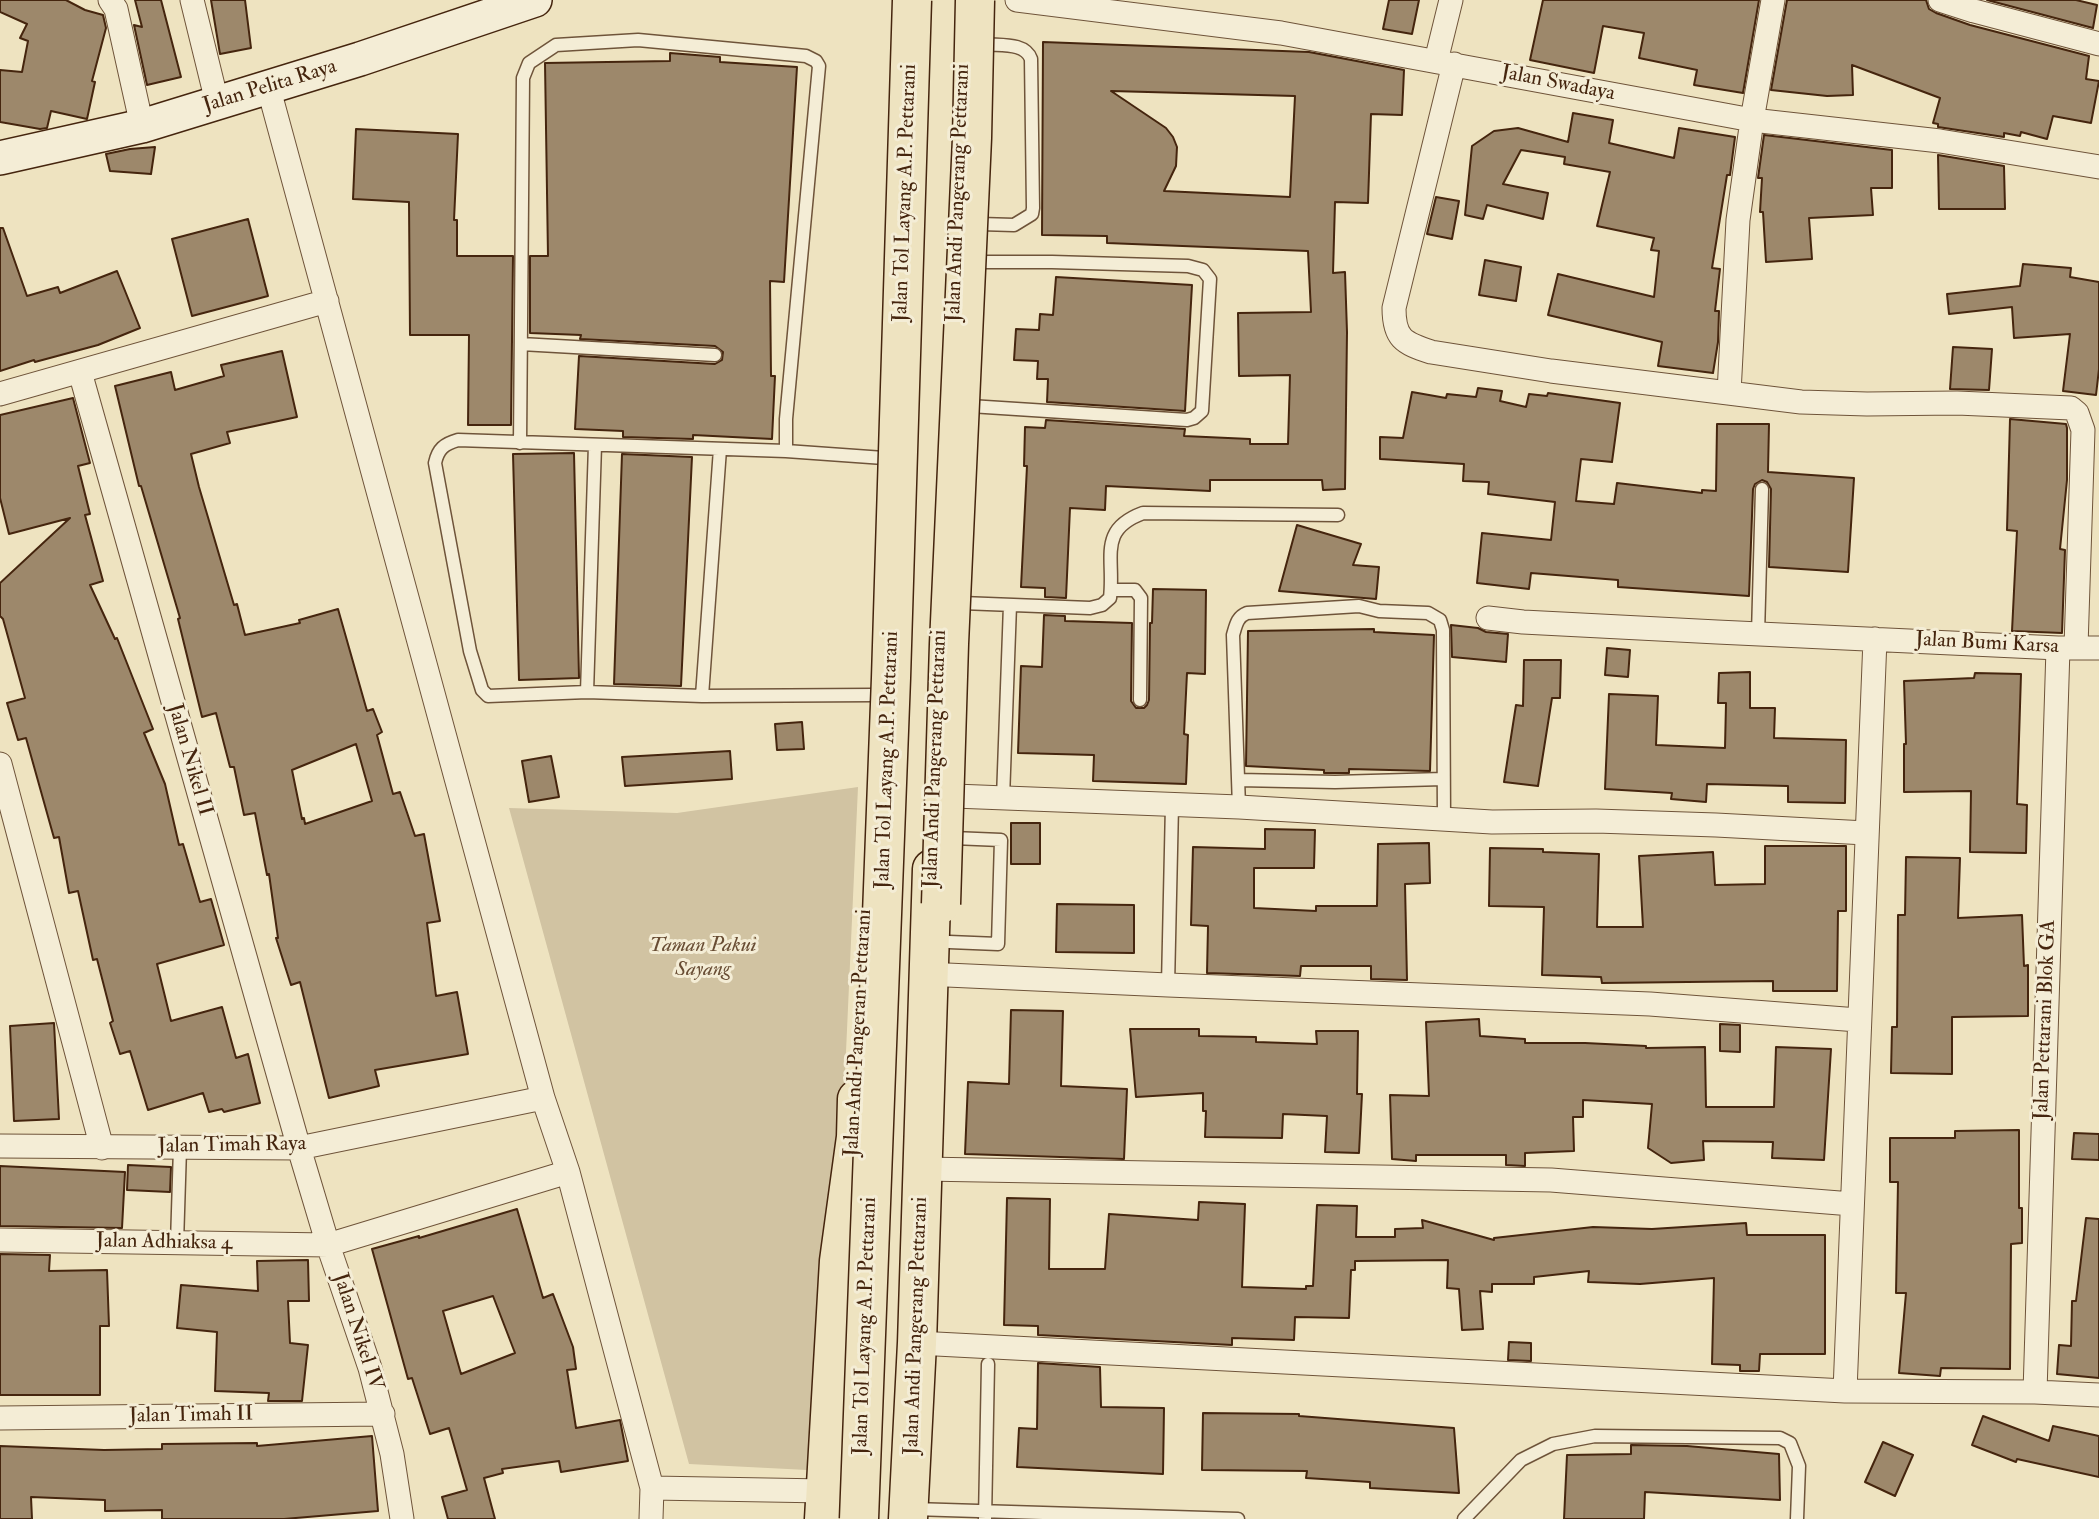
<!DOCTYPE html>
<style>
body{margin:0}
canvas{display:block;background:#eee3c0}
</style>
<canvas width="2099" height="1519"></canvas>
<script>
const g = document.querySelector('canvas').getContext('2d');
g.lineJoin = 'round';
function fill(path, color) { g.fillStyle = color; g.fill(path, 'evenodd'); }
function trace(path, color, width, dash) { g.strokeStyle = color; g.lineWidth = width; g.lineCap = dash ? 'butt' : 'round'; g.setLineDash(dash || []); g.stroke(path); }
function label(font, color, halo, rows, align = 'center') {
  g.font = font + ' "IM FELL Double Pica",serif'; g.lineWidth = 6; g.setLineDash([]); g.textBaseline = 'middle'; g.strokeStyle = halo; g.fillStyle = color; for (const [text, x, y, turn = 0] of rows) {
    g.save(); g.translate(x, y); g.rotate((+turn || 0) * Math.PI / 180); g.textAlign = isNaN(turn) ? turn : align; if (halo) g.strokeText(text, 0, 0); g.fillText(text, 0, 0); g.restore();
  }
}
fill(new Path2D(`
 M858,787L827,1471L689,1464L509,808L677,813Z`), '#d1c3a2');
const building = new Path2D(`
 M0,0H66L85,10L103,15L106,28L92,81L95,82L87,119L51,111L47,128L40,129L0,122V70L22,72L28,41L20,38L27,24L0,12Z
 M135,0H161L181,77L147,85L134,25L142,27Z
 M211,0H245L251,48L220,54Z
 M1389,0H1419L1412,34L1383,29Z
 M1543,0H1759L1743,93L1694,85L1697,70L1639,58L1644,33L1603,26L1594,73L1530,60Z
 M1787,0H1926L1929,9L1936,13L1970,25L2089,56L2086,79L2099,81L2091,123L2053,116L2047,139L2021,132L2020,136L2004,133V137L1938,127V124L1933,123L1940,98L1852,65L1853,95L1827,96L1771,90Z
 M1987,0H2076L2097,5L2093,28Z
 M1043,42L1309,52L1404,70L1402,115L1371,114L1368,203L1335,202L1333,273L1345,272L1347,332L1345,489L1323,490L1322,480H1210V491L1106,486L1105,510L1070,508L1066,598L1045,597V588L1021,587L1027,466H1024L1025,427L1045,428L1046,420L1185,429L1184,436L1250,439V444H1288L1290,375L1239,376L1238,313L1311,312L1308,251L1107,243V236L1042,235ZM1111,91L1295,96L1290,197L1164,191L1176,166L1177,147L1173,137L1166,128Z
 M670,53L720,57V62L797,67L784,282L770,281L771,376H775L772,439L693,435V439L623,437V431L575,429L579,356L715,364L722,360L723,352L715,346L580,339L581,335L530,333V256H548L545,63L670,61Z
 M1573,113L1613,120L1609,143L1674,158L1679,128L1735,137L1730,175H1727L1712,268L1720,269L1715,311H1719L1718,342L1713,373L1658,366L1662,342L1548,315L1558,274L1654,297L1659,251L1651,250L1654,238L1597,226L1610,172L1564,164L1565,157L1521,150L1503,184L1548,193L1543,219L1487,205L1483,219L1465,215L1472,146L1494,131L1518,128L1568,142Z
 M356,129L458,134L454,220H457V256H513L511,425H468L469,335H410L409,202L353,199Z
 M1764,135L1892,150V188H1871L1873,215L1809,218L1812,259L1766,262L1763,212H1760L1762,178H1758Z
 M155,147L151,174L110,171L106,154L130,149Z
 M1938,155L2004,166L2005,209H1939Z
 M1436,197L1459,201L1452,239L1427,234Z
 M248,219L268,296L192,316L172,239Z
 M0,228H3L27,296L58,287L60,293L117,271L140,328L98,345L35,362L34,360L0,371Z
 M1485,260L1521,267L1516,301L1479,295Z
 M2023,264L2071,268L2070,277L2099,282V369L2096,395L2063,391L2070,334L2014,338L2012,307L1949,314L1947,294L2020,286Z
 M1056,277L1192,285L1185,411L1047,402L1048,379H1037L1038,361L1014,360L1016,329L1039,330L1040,314L1053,315Z
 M1953,347L1992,349L1989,390L1950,389Z
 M282,351L297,417L227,432L230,443L191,454L199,487L234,605L237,604L245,635L300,623L299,620L338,609L367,711L373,709L382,732L377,735L393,794L400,792L415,836L424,834L440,921L427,923L436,996L457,992L468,1054L375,1070L379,1086L329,1098L300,982L291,985L276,938H278L269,874L267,875L255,813L244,815L234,767H230L216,713L202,717L178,619L180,618L141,486H139L115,386L171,372L175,390L224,376L221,365ZM356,744L372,801L305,824L304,818L302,819L292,770Z
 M1478,388L1502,391L1500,401L1526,407L1529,394L1547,396L1548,393L1620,403L1612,462L1581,459L1576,501L1614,504L1617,483L1702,493V490L1716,491L1717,424H1769L1768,472L1854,478L1848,572L1769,567L1771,489L1767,482L1762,480L1755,484L1753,489L1749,596L1618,587V580L1531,573L1529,589L1477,583L1482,533L1551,540L1555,502L1488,494L1489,482L1463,481L1464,464L1380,459V437L1403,438L1412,392L1446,398L1447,394L1476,397Z
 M73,398L90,463L78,466L90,514L85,515L103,581L90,585L115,639L117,638L153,729L144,733L165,784L179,845L183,844L200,902L211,899L224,945L157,964L171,1021L222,1007L236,1058L248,1054L260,1103L224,1112L222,1109L209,1112L203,1093L148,1110L130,1051L120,1054L110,1023L113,1021L97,959L93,960L78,891L69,893L59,837L54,838L26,738L18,740L7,703L25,698L3,619L0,616V583L70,518L9,534L0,498V415Z
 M2010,419L2066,424L2067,428V480L2060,549L2065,550L2062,633L2012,631L2017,531L2007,530Z
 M574,453L579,678L519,680L513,454Z
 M622,454L692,457L681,686L614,684Z
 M1297,525L1361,544L1353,565L1379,567L1376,599L1279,591Z
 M1153,589L1206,590L1205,674L1187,673L1184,734L1188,735L1186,784L1093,781L1094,755L1018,753L1021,666L1042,667L1044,615L1065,616V621L1132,623L1131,701L1136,708H1144L1147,705L1149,700L1150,623H1152Z
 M1451,625L1478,628L1486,632L1508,634L1506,662L1452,657Z
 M1374,629V632L1434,635L1430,771L1349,769V773H1324V770L1246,766L1248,631Z
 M1607,648L1630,650L1628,677L1605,675Z
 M1524,660H1561L1560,698H1552L1538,786L1504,782L1516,705L1523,706Z
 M1750,672V708H1775L1774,738L1846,740L1845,803L1788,802V786L1707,784L1706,802L1671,799L1672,793L1605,789L1609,694L1658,696L1656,745L1725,748L1726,703H1718L1719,673Z
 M1975,673L2021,674L2017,804L2027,805L2026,853L1970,852L1971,791L1904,792V744H1906L1904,681L1974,678Z
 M802,722L804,749L777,750L775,724Z
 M730,751L732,779L625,786L622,757Z
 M551,756L559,797L529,802L522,761Z
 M1011,823H1040V864H1011Z
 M1265,829L1315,830L1314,868H1254V908L1316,911V906H1377L1378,844L1429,843L1430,883L1405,884L1407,980L1371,979V966H1301L1300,976L1207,973L1208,926L1191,925L1193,847L1265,849Z
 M1765,846H1846V911H1838L1837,991H1773V981L1602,983L1601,977L1542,975L1544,907L1489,906L1490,848L1543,849V852L1599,854L1597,927H1643L1639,856L1713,852L1715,885L1765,884Z
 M1906,857L1960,858L1958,918L2022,915L2024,966L2028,965V1016L1952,1017V1074L1891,1073L1892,1027H1897L1898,915H1905Z
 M1057,904L1134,905V953L1056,952Z
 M1011,1010L1063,1011L1061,1086L1127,1089L1124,1159L965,1154L968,1082L1009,1084Z
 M1479,1019L1480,1036L1525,1039V1043H1585L1646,1046V1048L1705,1047L1706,1107H1774L1776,1047L1831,1049L1824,1160L1772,1158L1773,1142L1703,1141L1704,1160L1671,1163L1648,1148L1652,1104L1583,1100V1117H1573L1574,1151L1525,1153V1166L1506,1165V1155H1416V1161L1392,1159L1390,1095L1429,1096L1426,1022Z
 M54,1023L59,1119L14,1121L10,1026Z
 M1720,1024L1740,1025V1052L1720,1051Z
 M1130,1029H1199V1036L1256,1037V1042L1317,1044L1316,1031H1358L1357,1094H1362L1359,1153L1325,1152L1327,1116L1283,1114L1282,1138L1205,1137L1206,1111H1203V1093L1136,1097Z
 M2019,1130V1208H2022V1243L2011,1244L2010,1369L1941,1368L1940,1376L1899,1373L1906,1293H1896L1898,1182H1890V1138H1955V1131Z
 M2074,1133L2099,1134V1160L2072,1159Z
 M128,1165L171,1167L170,1192L127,1190Z
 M0,1166L125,1172L122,1228L0,1226Z
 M1007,1198L1050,1199L1049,1269H1105L1109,1214L1198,1220L1199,1202L1245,1204L1242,1287L1306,1289V1286H1313L1317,1205L1357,1206L1356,1237H1395V1229L1423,1228L1422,1220L1494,1240V1238L1593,1227L1652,1229L1746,1223L1747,1235H1825V1354H1760L1759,1371H1740V1365L1712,1364L1714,1278L1640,1284L1588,1282L1589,1271L1534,1277V1284H1492V1292L1480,1291L1483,1329L1462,1330L1459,1289L1447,1288L1448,1260L1355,1261V1270H1351L1349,1318L1295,1317L1294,1340L1232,1338V1345L1038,1335V1326L1004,1325Z
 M517,1209L543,1298L553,1294L573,1347L576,1369L567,1370L576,1428L620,1420L628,1461L561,1472L559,1461L502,1469L503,1473L484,1478L495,1519H448L442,1497L467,1490L449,1428L430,1434L412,1378L408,1379L372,1249L419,1236V1238ZM493,1296L515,1353L461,1374L443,1311Z
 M2086,1218L2099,1219V1378L2057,1374L2059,1345L2071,1346L2072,1301H2076Z
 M0,1254L50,1255L49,1271L107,1270L109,1326H100V1395H0Z
 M308,1260L309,1301H288L290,1343L308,1345L302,1401H268L269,1393L215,1391L217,1332L177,1328L181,1285L258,1291L257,1261Z
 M1509,1342L1531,1343V1361L1508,1360Z
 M1038,1363L1100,1367L1101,1407L1164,1408L1163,1474L1017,1467L1019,1428L1037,1429Z
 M1203,1413L1299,1414V1416L1454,1428L1459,1493L1370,1488V1482L1306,1478L1307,1471L1202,1470Z
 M1983,1416L2049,1441L2053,1426L2099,1436V1477L2017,1459L2016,1462L1972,1445Z
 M372,1436L378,1511L284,1519H162V1510L105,1511V1500L31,1497L32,1519H0V1446L104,1450L162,1449V1444L257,1443V1446Z
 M1883,1442L1913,1455L1895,1496L1865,1482Z
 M1631,1445L1687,1446L1779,1454L1780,1500L1645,1492L1644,1519H1564L1567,1455L1631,1454Z`);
fill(building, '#9d886b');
trace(building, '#45250e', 2);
const lane = new Path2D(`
 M980,224L1014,225L1032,214L1033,208L1031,59C1025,42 1000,46 984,44
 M521,344L715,355
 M970,406L1187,420L1194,418L1202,411L1210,279L1203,270L1188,266L1052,262H978
 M520,443L523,78L529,63L556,45L638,40L806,56L816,61L819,66L786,419V451
 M1111,590H1135L1141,598L1140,700
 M962,603L1090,608L1102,605L1110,598C1115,558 1097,530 1143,513L1338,515
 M1758,634L1762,489
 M587,692L595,445
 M874,695L702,696L587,692L488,696L482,690L470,651L435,463C438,449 444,444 458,440L786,451L884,458
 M702,696L720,449
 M1239,780L1335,782L1443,779
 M1003,798L1010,605
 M1239,807L1233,635C1236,625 1237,617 1247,613L1359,606L1379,611L1428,613L1440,620L1443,630L1444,819
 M949,942L998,944L1001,840L953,838
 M1168,985L1172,805
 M177,1243L180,1148
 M913,1509L1238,1519
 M985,1519L988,1364
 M1464,1519L1521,1460L1553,1444L1595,1436L1780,1438L1790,1443L1799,1466L1797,1519`);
const street = new Path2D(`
 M110,0L116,9L142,126
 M192,0L217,102
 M1017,0L1281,33L1752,120L1940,141L2099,167
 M1940,0L1974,11L2099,44
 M1436,61L1451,0
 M1454,64L1394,308C1394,338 1403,343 1431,352L1551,371L1801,402L1867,404L1957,403L2071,408L2077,413L2083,430L2076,647
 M268,86L543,1098L568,1172L652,1488L651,1519
 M80,372L299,1148L328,1245L370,1368L392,1454L402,1519
 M1729,393L1738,220L1752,120L1773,0
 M0,394L327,301
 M1488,618L1523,622L1717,632L2058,648H2099
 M0,764L102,1148
 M954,796L1239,807L1492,822L1596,821L1716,825L1866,833
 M947,975L1168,985L1650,1004L1858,1020
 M0,1146L299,1148L543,1098
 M923,1169L1551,1180L1852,1204
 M0,1240L328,1245L568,1172
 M917,1343L1845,1391L2035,1392L2099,1395
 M1845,1391L1875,639
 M2035,1392L2058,648
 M0,1418L383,1414
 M652,1488L825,1491`);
const secondary = new Path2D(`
 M0,158L142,126L360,59L535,0`);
const highway = new Path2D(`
 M824,1519L839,1261L856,1137L857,1099
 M908,1519L917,1343L932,869`);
trace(lane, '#6f543a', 15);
trace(street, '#6f543a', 25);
trace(secondary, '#45250e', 36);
trace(highway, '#45250e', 41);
trace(lane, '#f4edd6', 12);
trace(street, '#f4edd6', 23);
trace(secondary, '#f4edd6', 33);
trace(highway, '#eee3c0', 38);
const highwayBridge = new Path2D(`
 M941,904L949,644L972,138L975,0
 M859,1519L891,678L912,0`);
trace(highwayBridge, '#45250e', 41, []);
trace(highwayBridge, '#eee3c0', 38);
label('21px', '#45250e', '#f4edd6', [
 ["Jalan Swadaya",1558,84,11],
 ["Jalan Pelita Raya",270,87,-17],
 ["Jalan Tol Layang A.P. Pettarani",906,193,-88],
 ["Jalan Andi Pangerang Pettarani",959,193,-88],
 ["Jalan Bumi Karsa",1987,644,3],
 ["Jalan Andi Pangerang Pettarani",936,759,-88],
 ["Jalan Nikel II",189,760,74],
 ["Jalan Tol Layang A.P. Pettarani",888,760,-88],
 ["Jalan Pettarani Blok GA",2046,1020,-88],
 ["Jalan Andi Pangeran Pettarani",859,1033,-87],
 ["Jalan Timah Raya",232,1146,-1],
 ["Jalan Adhiaksa 4",164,1243,1],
 ["Jalan Tol Layang A.P. Pettarani",866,1326,-88],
 ["Jalan Andi Pangerang Pettarani",917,1326,-88],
 ["Jalan Nikel IV",357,1332,72],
 ["Jalan Timah II",191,1416,-1]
]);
label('italic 21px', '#684c33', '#f4edd6', [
 ["Taman Pakui",703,946],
 ["Sayang",703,970]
]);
</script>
